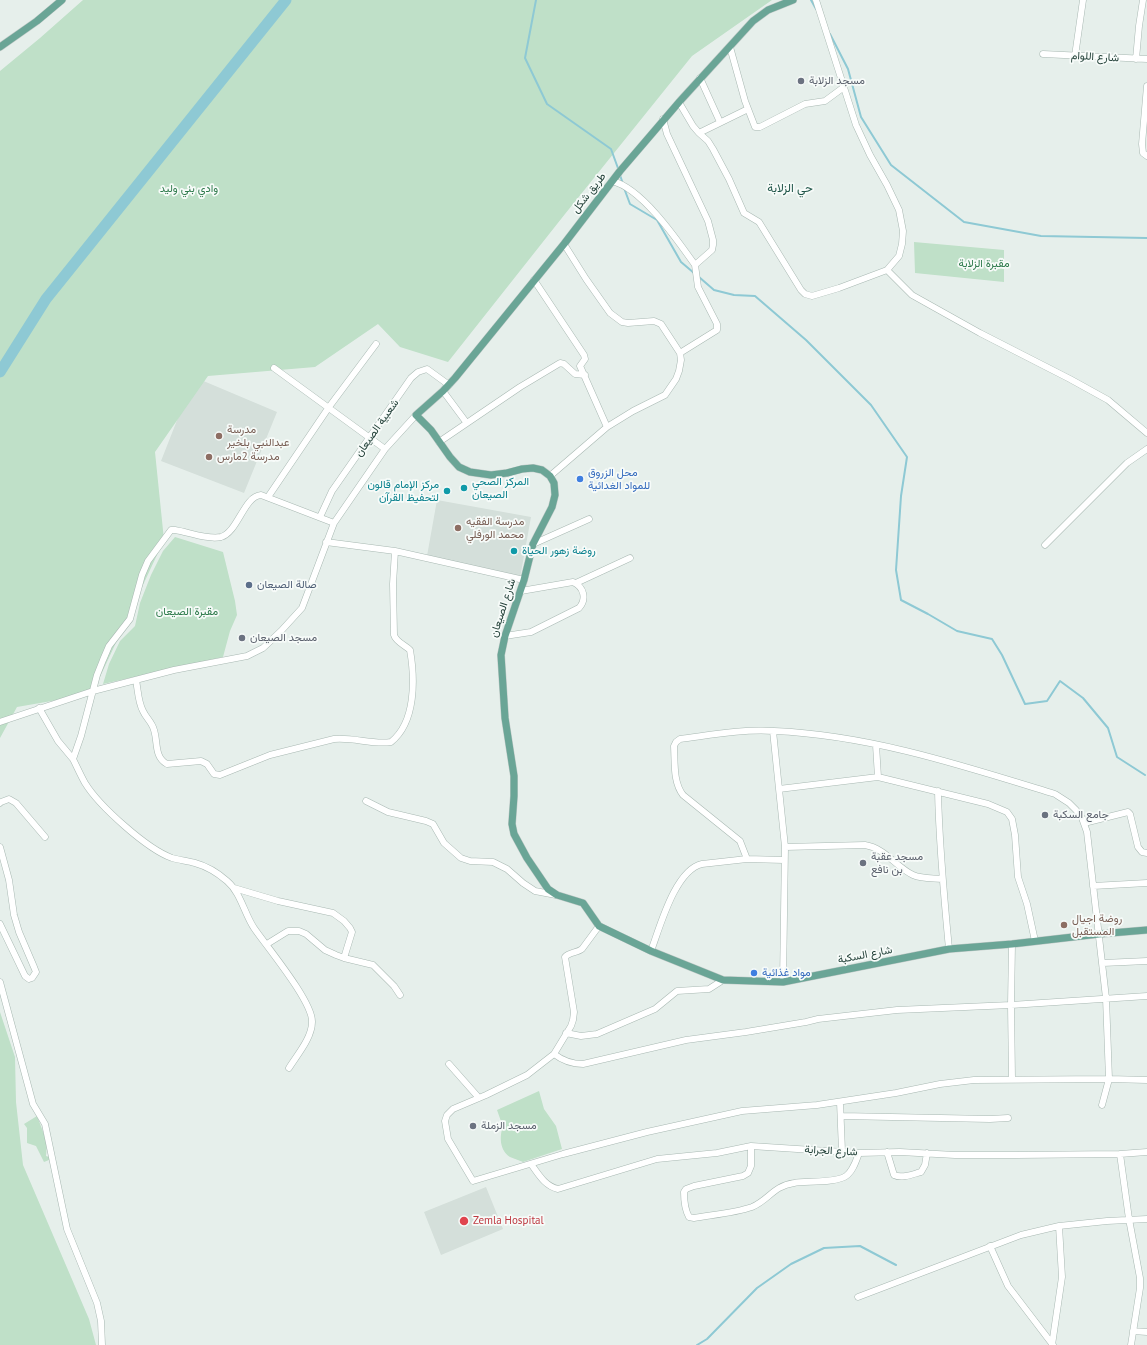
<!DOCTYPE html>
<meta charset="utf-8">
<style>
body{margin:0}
canvas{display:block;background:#e6efeb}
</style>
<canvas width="1147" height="1345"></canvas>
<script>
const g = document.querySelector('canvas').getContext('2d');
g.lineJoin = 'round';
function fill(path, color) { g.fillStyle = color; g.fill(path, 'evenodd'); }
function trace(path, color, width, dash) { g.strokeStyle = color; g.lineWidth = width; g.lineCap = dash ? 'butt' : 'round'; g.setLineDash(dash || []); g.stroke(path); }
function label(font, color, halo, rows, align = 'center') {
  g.font = font + ' "PT Sans",Vazirmatn,sans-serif'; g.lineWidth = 3.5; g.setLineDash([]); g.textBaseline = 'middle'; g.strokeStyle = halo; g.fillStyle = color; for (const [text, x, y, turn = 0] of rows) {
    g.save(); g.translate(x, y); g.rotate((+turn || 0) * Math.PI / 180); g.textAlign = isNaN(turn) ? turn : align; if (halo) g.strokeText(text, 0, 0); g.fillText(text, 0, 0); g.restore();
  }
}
fill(new Path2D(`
 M194,377L277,412L244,493L161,461Z
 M437,500L531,517L520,578L427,556Z
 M486,1187L503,1229L441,1255L424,1212Z`), '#d4dfda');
fill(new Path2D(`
 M83,0H772L692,56L565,214L448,362L400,347L378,324L315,367L208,376L155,452L164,540L92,694L17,707L0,738V71L40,38Z
 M914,242L1004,250V282L915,273Z
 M175,537L223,552L235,601L237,615L230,631L223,657L103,684L109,664L120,641L135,626L140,603L151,575L163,551Z
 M0,1012L15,1057L16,1102L23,1165L89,1319L96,1345H0Z
 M539,1091L544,1109L556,1126L562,1149L523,1162C519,1160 514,1159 510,1157C500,1151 499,1136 503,1127L497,1110Z
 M37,1116L47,1142L46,1156L49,1157V1160L44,1162L36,1146L27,1143V1128L24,1124Z`), '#bfe0c8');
trace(new Path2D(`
 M536,0L525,58L547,104L611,149L619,171
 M811,0L816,9
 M830,34L848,69L861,117L891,165L964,222L1041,236L1147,238
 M620,175L623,184
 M624,188L630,204L657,220L681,262L694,273
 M699,277L714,290L734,295L755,296L806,340L871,405L907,457L901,496L896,570L901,600L928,614L957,631L992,639L1002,655L1025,704L1047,701L1060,681L1083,698L1108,728L1117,757L1145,775
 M697,1345L707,1339L757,1288L791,1264L824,1248L860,1246L896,1265`), '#8ec9d4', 2);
trace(new Path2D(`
 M0,372L46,299L286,0`), '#8ec9d4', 11);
const minor = new Path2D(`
 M730,47L745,101L755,127H760L805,104L825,101L844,87
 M1043,54L1147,59
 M1075,56L1083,0
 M1136,59L1139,26L1143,0
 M700,78L720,122
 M1147,86L1142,144L1143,153L1147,156
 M680,101V104L693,126L699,133L708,141L713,149L729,179L744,213L759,222L801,290L805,294L812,296L839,288L887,270L899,256L902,244L903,231L899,210L887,185L870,155L856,125L816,0
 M663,119L667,134L708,221L713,240V245L712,250L695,265L698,287L717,324V330L680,353
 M699,133L748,109
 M612,181C642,188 678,241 695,265
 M887,270L912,295L980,333L1070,379L1108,400L1147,433
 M534,280L584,355L585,359L580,366L607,427
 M274,368L385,449
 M443,391L466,422
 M439,442L520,387L560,363L564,364L575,374L585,375
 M550,476L607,427L633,411L665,395L676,379L679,371L681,360L680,353L661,324L654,321L628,323L622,322L610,313L586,279L564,244
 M268,497L329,407L376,344
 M320,517L332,491L411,378L418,372L427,369L449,385
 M533,544L589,519
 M1045,545L1127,463L1147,449
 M395,551L524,580
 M576,583L630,558
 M505,636L531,632L579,608C587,599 584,587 573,582L521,591
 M136,680C138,690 138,702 143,711C146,718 152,722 154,730C158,742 154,757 167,764L201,761L207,764L214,774L220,775L270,755L334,739C354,737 372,745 391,742C416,722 415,679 410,650C405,645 396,642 394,635L393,584L395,551L326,542
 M39,708L58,741L73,759
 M0,722L93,691L174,670L247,656L263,648L281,631L302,608L334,523L385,449L416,415
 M773,731L785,847L783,982
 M876,745L878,777
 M779,789L878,777L988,804L1007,812L1012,819L1015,835L1018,877L1027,904L1035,941
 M938,791C939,844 944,897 949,949
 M366,801L388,812L426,821L433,824L444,843L461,858L470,861L493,862L507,869L523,883L535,891L556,895
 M0,803L1,802L9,799L16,803L45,837
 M1084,823L1128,812L1130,814L1138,847L1142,852L1147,853
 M0,847L9,880L14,915L19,932L34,967L36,972L32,978L29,979L25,976L0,924
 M785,847L865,845C885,848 896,867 913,875C922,879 933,878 942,879
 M747,859L740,841L683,795C673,782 675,763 674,746L676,742L680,739C711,735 742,729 774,731C870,735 964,766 1055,794L1069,803L1076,810L1082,818L1087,832L1106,998L1109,1079L1102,1105
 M1093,886L1147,883
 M234,888L278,901L333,913L344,921L350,928L352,932L344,958
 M599,926L582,949C577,953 569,952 565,957L574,1012L573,1020L571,1026L554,1054L527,1075L486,1095L453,1109L447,1115L445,1121L448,1139L473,1181L563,1154L647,1132L742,1111L817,1105L896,1093L940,1084L974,1080L1109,1079L1147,1080
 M267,944L288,931H299L306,934L325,950L336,955L344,958L373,965L394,986L400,995
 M651,951C660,927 675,870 702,864L747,859L784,860
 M1103,963L1147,961
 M0,982L33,1104L45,1124L67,1229L97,1303L101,1321L102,1345
 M566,1033L581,1036L597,1034L655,1009L677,991L709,989L723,980
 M554,1054C563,1061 571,1064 583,1064L686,1040L746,1032L806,1022L818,1019L897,1010L1011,1005L1012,944
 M449,1064L479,1098
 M289,1068C297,1055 312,1038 312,1022C313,1002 267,947 254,928C244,913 241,893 227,881C219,874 206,866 195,863C188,861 179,860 172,858C147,849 99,806 85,783C81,776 77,767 73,759L81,736L97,675L103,660L109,646L130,619L142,575L148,561L171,530H175C188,532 208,540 221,537C238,532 244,496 261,495L334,523
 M1012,1079L1011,1005L1147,996
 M840,1102L842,1151
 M842,1116L990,1119L1008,1118
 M751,1146V1166L748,1173L743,1176L694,1186L686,1189L684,1192C684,1200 685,1210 689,1217L694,1218C711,1215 735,1213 752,1207C769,1200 773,1186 794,1183C806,1181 836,1183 846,1176C853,1171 856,1161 859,1153
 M887,1152L894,1175C902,1179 913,1174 921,1172L925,1165L927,1153
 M1120,1154L1129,1219L1140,1278V1288L1131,1345
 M531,1164C539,1175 545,1186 558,1189L657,1159L717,1153L751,1146L859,1153L900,1152L955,1155H1016L1120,1154L1147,1152
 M990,1246L1008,1286L1053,1345
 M858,1297L1021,1235L1059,1226L1107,1221L1147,1219
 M1133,1331L1147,1332
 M1052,1345L1062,1277L1059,1226`);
const major = new Path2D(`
 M793,0L768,10L753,21L680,101L620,171L564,244L455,378L443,391L416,415L431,430L450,457L459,467L470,472L491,475L507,473L522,469L533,468L542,470L550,476L554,483L555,495L552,507L533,544L524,580L505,636L501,655L505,718L514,776V796L512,824L514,834L527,858L548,889L557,895L583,903L599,926L651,951L723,980L783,982L949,949L1012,944L1099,934L1147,930
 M0,47L37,21L62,0`);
trace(minor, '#a8b8b2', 7);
trace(major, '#c2cac8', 8);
trace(minor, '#fff', 6);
trace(major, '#6aa596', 7);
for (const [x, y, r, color] of [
 [801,81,4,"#6b7280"],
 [219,436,4,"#8d6e63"],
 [209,457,4,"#8d6e63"],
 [580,479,4,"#3f7fe0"],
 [464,488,4,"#0f9aa8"],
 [447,491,4,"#0f9aa8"],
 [458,528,4,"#8d6e63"],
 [514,551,4,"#0f9aa8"],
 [249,585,4,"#5c6f8a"],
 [242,638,4,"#6b7280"],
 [1045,815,4,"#6b7280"],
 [863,863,4,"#6b7280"],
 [1064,925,4,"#8d6e63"],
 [754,973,4,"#3f7fe0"],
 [473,1126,4,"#6b7280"],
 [464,1221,5,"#e0444e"]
]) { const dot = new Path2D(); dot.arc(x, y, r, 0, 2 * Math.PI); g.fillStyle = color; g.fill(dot); trace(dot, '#f7fbf9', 1.5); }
label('11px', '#24423a', '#f7fbf9', [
 ["شارع اللوام",1095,57,3],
 ["طريق شكل",589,193,-52],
 ["شعبية الصيعان",377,428,-55],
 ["شارع الصيعان",503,608,-72],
 ["شارع السكبة",865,955,-11],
 ["شارع الجرابة",831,1151,3]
]);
label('11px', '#5b616d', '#f7fbf9', [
 ["مسجد الزلابة",809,81],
 ["مسجد الصيعان",250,638],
 ["جامع السكبة",1053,815],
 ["مسجد عقبة",871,857],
 ["بن نافع",871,870],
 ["مسجد الزملة",481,1126]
], 'left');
label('11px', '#2d7a4b', '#f7fbf9', [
 ["وادي بني وليد",189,189],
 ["مقبرة الزلابة",984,264],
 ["مقبرة الصيعان",187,612]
]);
label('11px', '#785e54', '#f7fbf9', [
 ["مدرسة",227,430],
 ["عبدالنبي بلخير",227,443],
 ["مدرسة 2مارس",217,457],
 ["مدرسة الفقيه",466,522],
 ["محمد الورفلي",466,535],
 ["روضة اجيال",1072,919],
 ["المستقبل",1072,932]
], 'left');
label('11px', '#366cbe', '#f7fbf9', [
 ["محل الزروق",588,473],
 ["للمواد الغدائية",588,486],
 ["مواد غذائية",762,973]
], 'left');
label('11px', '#0d838f', '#f7fbf9', [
 ["المركز الصحي",472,482],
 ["الصيعان",472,495],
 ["مركز الإمام قالون",439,485,"right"],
 ["لتحفيظ القرآن",439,498,"right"],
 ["روضة زهور الحياة",522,551]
], 'left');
label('11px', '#4e5e75', '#f7fbf9', [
 ["صالة الصيعان",257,585]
], 'left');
label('11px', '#be3a42', '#f7fbf9', [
 ["Zemla Hospital",473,1221]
], 'left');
label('12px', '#1f5548', '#f7fbf9', [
 ["حي الزلابة",790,189]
]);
</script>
